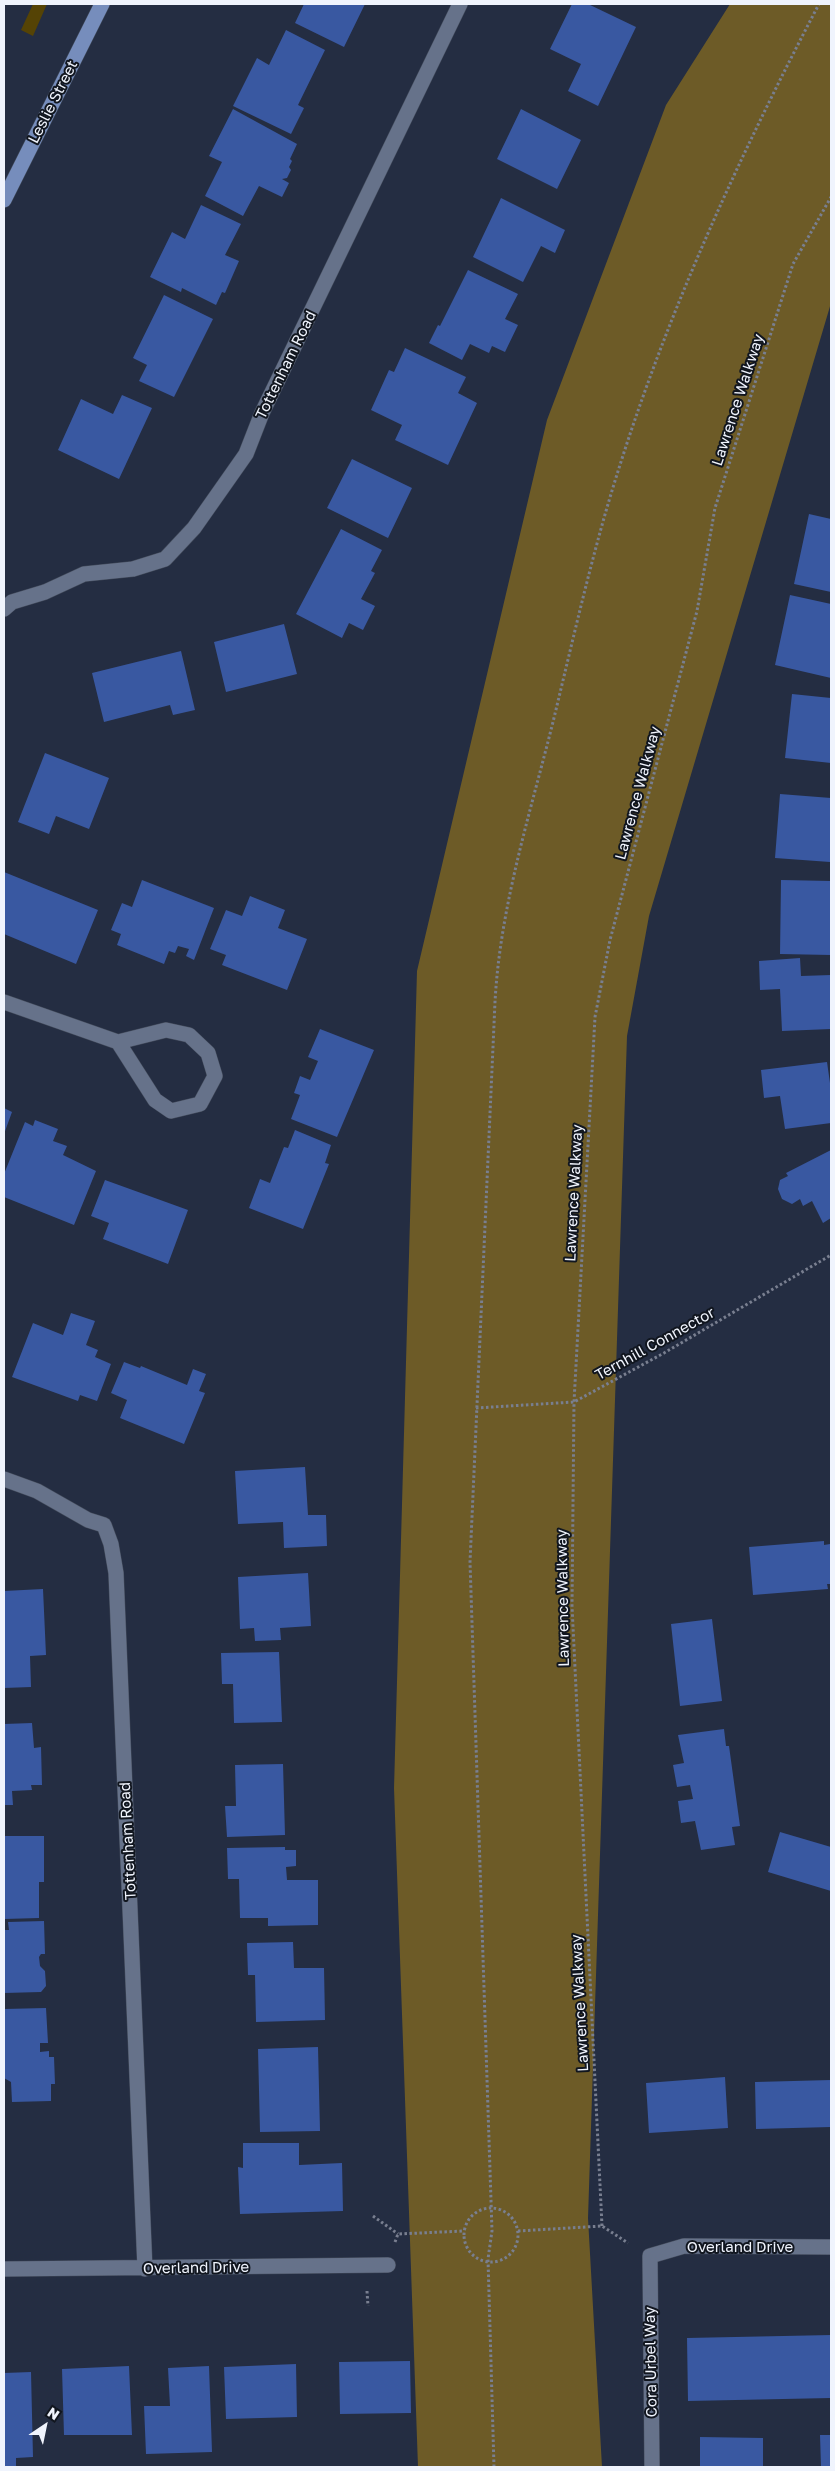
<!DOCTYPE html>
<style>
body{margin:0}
#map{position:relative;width:835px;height:2471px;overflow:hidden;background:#242d42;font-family:"Golos Text",sans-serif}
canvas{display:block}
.frame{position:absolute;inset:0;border:5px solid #f0f4fd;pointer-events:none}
.north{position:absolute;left:20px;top:2401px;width:50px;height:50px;-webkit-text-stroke:4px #11161f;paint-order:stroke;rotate:34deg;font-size:14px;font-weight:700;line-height:20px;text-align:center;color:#f0f4fd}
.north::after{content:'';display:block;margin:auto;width:18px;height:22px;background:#f0f4fd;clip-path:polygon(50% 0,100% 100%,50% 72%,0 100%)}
</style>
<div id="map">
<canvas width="835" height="2471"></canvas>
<div class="frame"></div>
<div class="north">N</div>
</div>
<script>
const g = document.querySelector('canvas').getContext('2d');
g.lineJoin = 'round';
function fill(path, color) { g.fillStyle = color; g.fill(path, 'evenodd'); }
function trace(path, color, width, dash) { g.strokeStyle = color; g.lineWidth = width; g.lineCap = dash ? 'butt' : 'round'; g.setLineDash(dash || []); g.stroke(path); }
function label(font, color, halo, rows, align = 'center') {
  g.font = font + ' "Golos Text",sans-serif'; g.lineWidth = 4; g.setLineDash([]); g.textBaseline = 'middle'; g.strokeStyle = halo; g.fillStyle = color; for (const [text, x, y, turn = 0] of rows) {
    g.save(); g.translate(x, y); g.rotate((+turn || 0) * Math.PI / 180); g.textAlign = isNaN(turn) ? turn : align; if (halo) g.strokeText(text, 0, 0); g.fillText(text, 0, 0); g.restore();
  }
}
fill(new Path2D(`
 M33,4H47L33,36L21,30Z`), '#554305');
fill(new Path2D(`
 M730,4H831V303L649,916L627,1036L588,2218L602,2467H418L394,1788L417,971L547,420L666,105Z`), '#6d5b27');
fill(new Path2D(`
 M304,4H365L344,47L295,23Z
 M572,4H588L636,27L598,106L568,91L581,64L550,49Z
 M286,30L325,50L298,105L304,108L291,134L233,106L257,58L269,65Z
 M233,109L297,144L290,159L292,161L289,167L291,170L287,178L282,179L289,183L282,197L259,186L243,216L205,196L222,162L209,156Z
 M521,109L581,140L557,189L497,159Z
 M501,198L565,230L555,253L541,246L523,282L473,257Z
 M201,205L241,224L225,255L239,261L225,293L222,292L216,305L182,288L181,292L150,277L172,232L185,239Z
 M468,270L518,294L505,319L518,325L505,352L492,346L489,353L470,344L462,360L429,343L438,325L440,326Z
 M164,295L213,319L174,397L139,381L147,365L133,358Z
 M405,348L466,377L458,393L477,403L448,465L395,440L402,425L371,410L389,370L394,372Z
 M122,395L152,408L119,479L58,450L81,399L113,414Z
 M352,459L412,488L388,538L327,508Z
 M809,514L831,519V592L794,584Z
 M341,529L382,550L371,571L375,573L361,599L375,606L363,630L349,623L342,638L296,614Z
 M790,595L831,604V678L775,665Z
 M284,624L297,674L226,692L214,642Z
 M181,651L195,710L173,715L170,705L104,722L92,673Z
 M792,694L831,698V763L785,758Z
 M45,753L109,778L89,829L56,816L49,834L18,822Z
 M780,794L831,798L830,862L775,858Z
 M4,872L98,910L76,964L4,934Z
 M142,880L214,908L194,960L186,956L189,949L178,946L175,953L169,951L164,964L117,945L121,934L111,930L122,903L132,907Z
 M781,880L831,881V955L780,954Z
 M250,896L285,910L278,928L307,939L287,990L222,965L226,955L210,949L226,910L242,916Z
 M800,958L801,976L831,975V1029L782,1031L780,989L760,990L759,961Z
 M320,1029L374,1050L337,1137L291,1119L300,1095L294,1093L300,1076L310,1080L318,1061L308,1057Z
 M827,1062L831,1090V1123L785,1129L780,1096L764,1098L761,1070Z
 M4,1108L12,1112L4,1134Z
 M35,1120L58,1129L53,1141L67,1146L63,1155L96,1171L74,1225L4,1197V1174L25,1122L33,1126Z
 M295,1130L331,1145L325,1163L329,1164L303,1229L249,1208L260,1179L270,1183L284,1147L288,1148Z
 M831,1150V1218L823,1223L812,1201L803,1206L800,1199L792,1204L782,1199L778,1189L780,1180L788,1176L786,1173Z
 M105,1180L188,1210L168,1264L103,1239L109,1223L91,1216Z
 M71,1313L95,1321L86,1345L98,1350L95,1357L111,1364L97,1401L80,1395L78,1401L12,1377L33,1323L63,1335Z
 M124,1362L140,1368L141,1366L187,1385L193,1369L206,1374L199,1391L205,1393L184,1444L120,1418L127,1400L111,1393Z
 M305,1467L308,1515H326L327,1546L284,1548L283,1522L238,1524L235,1471Z
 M824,1541V1545L830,1544L831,1557V1584H827L828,1589L753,1595L749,1547Z
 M308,1573L311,1626L280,1628L281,1640L255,1641L254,1628L240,1629L238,1577Z
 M43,1589L46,1655L30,1656L31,1687L4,1688V1591Z
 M712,1619L722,1701L680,1706L671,1624Z
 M279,1652L282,1722L234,1723L233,1684H222L221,1653Z
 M32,1723L34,1748L41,1747L42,1785H31L32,1790L12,1791L13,1805H4V1724Z
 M724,1729L726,1746H729L740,1826L732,1827L735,1845L701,1850L695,1821L681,1823L678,1801L693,1799L690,1785L677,1787L673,1765L684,1763L678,1735Z
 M283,1764L285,1835L227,1837L225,1806H236L235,1765Z
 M780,1832L831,1847V1891L768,1872Z
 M4,1836H44V1882H39V1918L4,1919Z
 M285,1847V1850H296V1866L286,1867L287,1880H318V1925L268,1926V1918H240L239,1879H228L227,1848Z
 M44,1921L45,1954H41L39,1957L40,1966L45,1971L46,1986L41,1992L4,1993V1930H9L8,1922Z
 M293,1942L294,1968H324L325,2020L256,2022L255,1975H248L247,1943Z
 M46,2008L48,2043H40V2052L49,2051V2057H54L55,2084H51V2101L12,2102L11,2082L4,2078V2009Z
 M318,2047L320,2131L260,2132L258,2049Z
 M725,2077L728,2128L649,2133L646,2083Z
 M831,2080V2127L756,2129L755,2082Z
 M243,2143H299V2165L342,2163L343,2211L240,2214L238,2167L243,2168Z
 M831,2335V2398L688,2401L687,2338Z
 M410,2361L411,2413L340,2414L339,2362Z
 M296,2364L297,2417L226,2419L224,2367Z
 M129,2366L132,2435H64L62,2369Z
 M209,2366L212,2452L146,2454L144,2406H170L168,2368Z
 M31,2372L33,2457L16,2458V2467H4V2373Z
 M820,2435H831V2467H821Z
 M700,2437L763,2438V2467H700Z`), '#3958a1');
const minor = new Path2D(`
 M4,609L12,602L45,592L84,574L133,569L165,559L194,528L246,454L262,413L460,4
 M4,1002L118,1042L166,1030L189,1035L208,1053L215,1076L200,1104L171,1111L155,1100L118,1042
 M4,1479L37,1491L88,1520L104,1525L111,1544L116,1573L145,2269
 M4,2269L388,2265
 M652,2467L650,2256L684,2246L831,2247`);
const major = new Path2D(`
 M4,200L102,4`);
trace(minor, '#434b5b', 16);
trace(major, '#434b5b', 16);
trace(new Path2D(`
 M476,1408L574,1402L664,1353L831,1255
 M464 2235a27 27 0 1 1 54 0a27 27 0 1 1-54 0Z
 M373,2216L398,2234
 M602,2226L572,1606L574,1402L595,1017L610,940L697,611L715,508L793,264L831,197
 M518,2231L602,2226L628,2243
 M395,2242L398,2234L464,2231
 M367,2291L368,2306
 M494,2467L488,2259L492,2231L470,1562L495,1002C500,907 530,814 553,722C570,652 586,581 606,511C657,335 734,166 819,4`), '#797f90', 3, [2.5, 2.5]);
trace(minor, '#66728a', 15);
trace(major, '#768dbc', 15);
label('15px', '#f0f4fd', '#11161f', [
 ["Leslie Street",53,102,-63],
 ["Tottenham Road",286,365,-64],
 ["Lawrence Walkway",738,400,-72],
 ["Lawrence Walkway",638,793,-75],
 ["Lawrence Walkway",574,1193,-87],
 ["Ternhill Connector",655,1344,-29],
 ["Lawrence Walkway",563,1598,-91],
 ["Tottenham Road",128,1841,-93],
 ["Lawrence Walkway",580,2003,-93],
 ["Overland Drive",740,2247],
 ["Overland Drive",196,2268,-1],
 ["Cora Urbel Way",651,2362,-91]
]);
</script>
